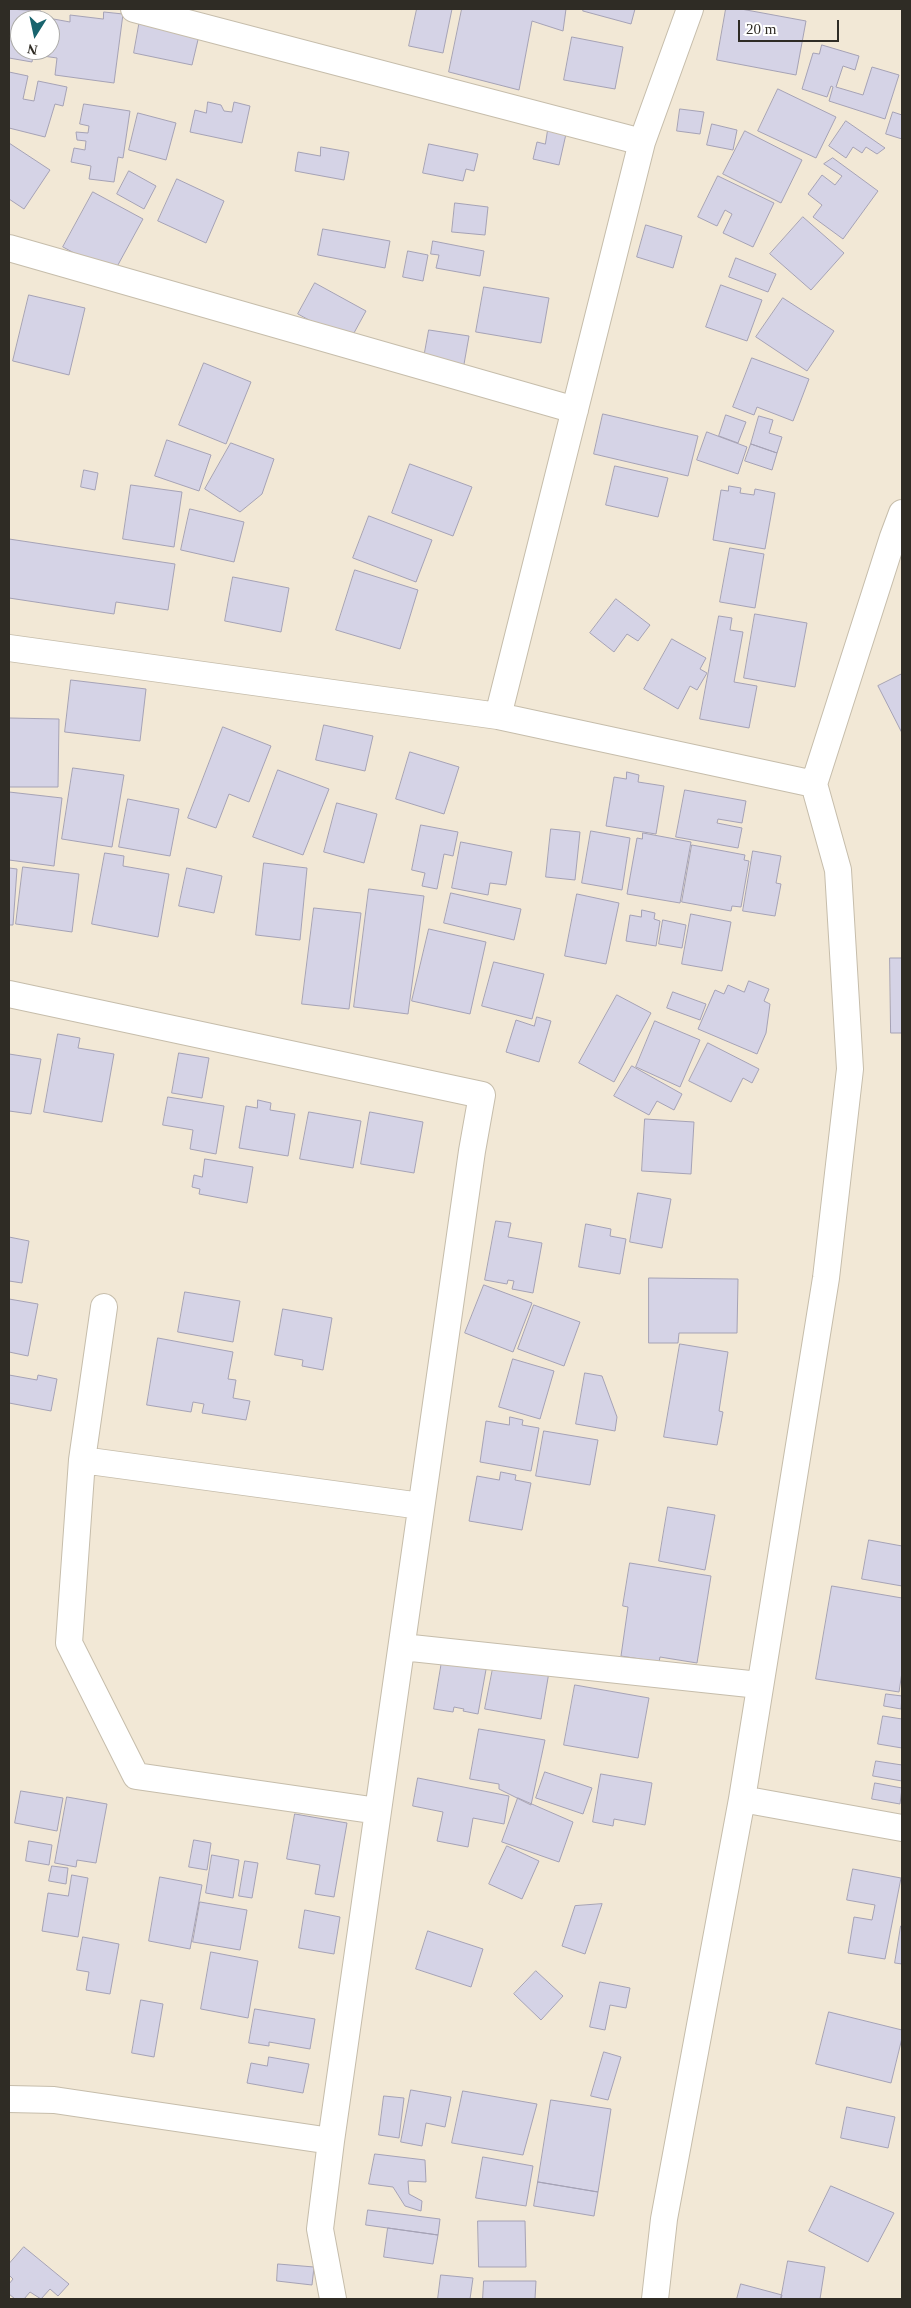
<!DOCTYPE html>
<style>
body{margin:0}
#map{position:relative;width:911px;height:2308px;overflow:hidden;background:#f2e8d6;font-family:Georgia,serif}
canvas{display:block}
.frame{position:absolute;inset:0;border:10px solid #2f2c25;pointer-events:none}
.north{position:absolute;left:10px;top:10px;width:50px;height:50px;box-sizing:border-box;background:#fff;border:1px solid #acaba8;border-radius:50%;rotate:190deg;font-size:14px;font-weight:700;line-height:20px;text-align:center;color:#2f2c25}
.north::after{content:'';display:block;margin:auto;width:18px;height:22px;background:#18646e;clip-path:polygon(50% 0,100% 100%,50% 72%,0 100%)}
.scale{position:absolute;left:738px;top:20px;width:101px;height:22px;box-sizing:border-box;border:2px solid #2f2c25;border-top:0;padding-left:6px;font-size:15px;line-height:18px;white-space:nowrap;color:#2f2c25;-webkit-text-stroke:4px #fff;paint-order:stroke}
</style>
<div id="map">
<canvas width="911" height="2308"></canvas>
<div class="frame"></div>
<div class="north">N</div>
<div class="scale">20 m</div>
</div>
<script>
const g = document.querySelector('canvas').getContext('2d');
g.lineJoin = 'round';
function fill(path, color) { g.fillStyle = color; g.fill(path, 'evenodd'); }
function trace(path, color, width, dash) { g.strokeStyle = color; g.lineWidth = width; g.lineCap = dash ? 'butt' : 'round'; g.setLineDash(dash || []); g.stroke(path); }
const building = new Path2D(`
 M9,9L41,11L40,20H20V50H34L32,62L9,58Z
 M417,9H452L443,53L409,46Z
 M462,9H566L563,31L532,21L519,90L449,72Z
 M584,9H635L631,24L583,11Z
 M726,9H741L806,21L796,75L717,60Z
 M104,12L123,14L114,83L55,75L57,58L43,56L44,50H50V20L48,18L70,22V15L103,19Z
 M141,14L201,27L192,65L134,53Z
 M572,37L623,47L615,89L564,80Z
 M822,45L859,56L855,70L843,66L836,87L863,95L872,67L899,75L885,119L829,101L833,87L831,86L827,97L802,89L813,53L819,54Z
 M9,72L28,76L23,99L34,101L38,81L67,87L63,106L55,104L45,137L9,128Z
 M778,89L836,117L816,158L758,131Z
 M208,102L221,105L224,111L232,112L234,102L250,106L242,143L190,132L195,110L206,113Z
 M84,104L130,111L123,158L118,157L114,182L89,179L91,166L71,162L74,148L85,150L86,141L77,140L76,132L88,133L89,126L80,124Z
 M680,109L704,112L700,134L677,131Z
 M893,112L902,115V139L886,134Z
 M138,113L176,123L166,160L129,150Z
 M846,121L885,148L877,154L866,147L862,153L853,147L846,158L829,146Z
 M712,124L737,130L733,150L707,145Z
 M548,130L566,134L559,165L533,159L537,142L545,144Z
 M745,131L802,160L781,203L723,174Z
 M9,143L50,170L24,209L9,199Z
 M429,144L478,154L474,171L466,169L463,181L423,173Z
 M321,147L349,152L344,180L295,171L298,152L320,156Z
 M833,158L878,191L843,239L813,217L822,205L808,194L822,175L835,185L842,176L824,164Z
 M129,171L156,186L144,209L117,194Z
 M718,176L774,203L753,247L723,233L732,214L725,210L717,226L698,217Z
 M177,179L224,201L206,243L158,221Z
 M93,192L143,219L113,274L63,247Z
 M455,203L488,207L485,235L452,232Z
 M803,217L844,253L811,290L770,254Z
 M646,225L682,236L673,268L637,257Z
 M323,229L390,241L385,268L318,255Z
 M433,241L484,251L480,276L436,268L439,255L431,254Z
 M408,251L428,255L423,281L403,277Z
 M736,258L776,274L768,292L729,277Z
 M315,283L366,311L349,342L298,314Z
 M721,285L762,300L747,341L706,327Z
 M484,287L549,298L541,343L476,332Z
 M29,295L85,308L69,375L13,361Z
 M783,298L834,331L807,371L756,337Z
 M429,330L469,336L461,381L421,374Z
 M752,358L809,379L793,421L757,407L754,415L733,407Z
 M204,363L251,382L226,444L179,425Z
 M603,414L698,436L688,476L594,454Z
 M726,415L746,422L738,443L719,436Z
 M759,416L773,420L769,433L782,437L777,453L751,444Z
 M707,432L747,447L738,474L697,460Z
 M167,440L211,455L199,491L155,476Z
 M231,443L274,459L262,494L240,512L205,489Z
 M751,444L777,453L772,470L745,461Z
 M410,464L472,487L453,536L392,513Z
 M615,466L668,478L658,517L606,505Z
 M84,470L98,473L95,490L81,487Z
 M131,485L182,492L174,547L123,539Z
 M729,486L741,488L740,493L754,495L755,489L775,493L765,549L713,540L721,490L728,491Z
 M190,509L244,522L234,562L181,550Z
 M369,516L432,540L416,582L353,558Z
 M9,539L175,564L168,610L116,602L114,614L9,598Z
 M730,548L764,554L755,608L720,602Z
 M355,570L418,590L400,649L336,630Z
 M233,577L289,588L281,632L225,621Z
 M616,599L650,625L638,641L627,634L614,652L590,633Z
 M755,614L807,623L795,687L744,678Z
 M719,616L732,618L730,630L743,632L734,682L757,686L749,728L700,719Z
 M672,639L706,658L700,669L707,673L697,690L690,686L678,709L644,689Z
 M902,674V733L878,686Z
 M71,680L146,689L140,741L65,732Z
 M9,718L59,719L58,787H9Z
 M324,725L373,736L365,771L316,760Z
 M223,727L271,746L249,802L229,794L216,828L188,818Z
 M410,752L459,767L444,814L396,799Z
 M73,768L124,775L112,847L62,839Z
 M278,770L329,789L303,855L253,837Z
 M627,772L639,775L638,782L664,786L656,834L606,826L614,777L626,779Z
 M685,790L746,801L742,823L718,819L717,823L742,828L738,848L676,837Z
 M9,792L62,798L54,866L9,860Z
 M128,799L179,809L170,856L119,847Z
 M337,803L377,814L364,863L324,852Z
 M421,825L458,832L453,856L444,854L437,889L422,886L425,873L412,870Z
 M551,829L580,832L575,880L546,877Z
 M591,831L630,838L622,890L582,883Z
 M643,833L691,842L680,903L627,894L637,838L642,839Z
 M461,842L512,852L506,885L490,883L488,895L452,888Z
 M692,845L745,855L744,860L749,861L741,907L732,906L731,911L682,902Z
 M753,851L781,856L776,883L781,884L775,916L743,911Z
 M105,853L124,856L123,866L169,874L158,937L92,924Z
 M264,863L307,868L300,940L256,935Z
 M23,867L79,874L72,932L16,924Z
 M9,868L17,869L13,925H9Z
 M187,868L222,876L214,913L179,906Z
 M369,889L424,896L408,1014L354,1007Z
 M451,893L521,909L514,940L444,923Z
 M577,894L619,903L606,964L565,956Z
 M314,908L361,913L349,1009L302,1004Z
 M642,910L655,913L654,919L660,921L656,946L626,941L630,915L641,917Z
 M691,914L731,922L722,971L682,964Z
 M663,920L686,925L682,948L659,944Z
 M429,929L486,942L470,1014L412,1001Z
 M890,958H902V1033H891Z
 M494,962L544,974L532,1019L482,1006Z
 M749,981L769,989L764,1001L770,1004L766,1033L757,1054L698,1029L715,990L724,994L728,985L744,992Z
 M673,992L706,1004L700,1020L667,1008Z
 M617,995L651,1013L614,1082L579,1063Z
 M537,1017L551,1021L539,1062L506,1052L516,1020L534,1026Z
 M655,1021L700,1040L680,1087L636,1067Z
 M58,1034L80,1038L78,1048L114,1054L102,1122L44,1112Z
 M708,1043L759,1069L752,1083L743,1078L731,1102L689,1081Z
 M179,1053L209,1058L202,1098L172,1093Z
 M9,1054L41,1059L31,1114L9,1111Z
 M632,1066L682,1094L674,1110L657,1101L649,1115L614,1096Z
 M168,1097L224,1106L216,1154L190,1149L193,1130L163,1125Z
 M258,1100L271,1103L270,1110L295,1114L288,1156L239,1148L246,1106L257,1108Z
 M309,1112L361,1121L353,1168L300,1159Z
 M370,1112L423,1122L414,1173L361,1164Z
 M645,1119L694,1122L691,1174L642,1171Z
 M205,1159L253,1167L247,1203L199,1194L200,1189L192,1187L194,1175L202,1177Z
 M638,1193L671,1199L662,1248L630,1242Z
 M496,1221L511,1223L508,1237L542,1243L533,1293L512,1289L514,1281L508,1280L507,1284L485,1280Z
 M586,1224L611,1229L610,1236L626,1239L620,1274L579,1267Z
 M9,1237L29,1241L22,1283L9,1281Z
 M649,1278L738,1279L737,1333H679L678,1343H649Z
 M484,1285L532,1303L513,1352L465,1333Z
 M185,1292L240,1301L233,1342L178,1332Z
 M9,1299L38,1304L28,1356L9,1352Z
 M534,1305L580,1322L564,1366L518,1349Z
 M283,1309L332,1318L323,1370L302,1366L303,1360L275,1355Z
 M158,1338L233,1352L228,1379L236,1380L233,1398L250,1401L246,1420L202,1413L204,1404L193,1402L191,1412L147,1405Z
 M680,1344L728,1352L719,1411L723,1412L717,1445L664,1437Z
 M513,1359L554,1371L540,1419L499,1407Z
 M585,1373L602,1376L617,1417L615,1431L576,1424Z
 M9,1375L37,1380L38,1375L57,1379L51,1411L9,1403Z
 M510,1417L523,1420L522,1425L539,1428L531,1471L480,1462L486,1421L509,1425Z
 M544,1431L598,1440L590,1485L536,1476Z
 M501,1472L516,1475L515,1480L531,1483L522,1530L469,1521L477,1476L499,1480Z
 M668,1507L715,1515L705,1570L659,1561Z
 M869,1540L902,1546V1586L862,1579Z
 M630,1563L711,1576L697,1663L660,1657L659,1662L621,1656L628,1607L623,1606Z
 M832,1586L902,1598V1672L899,1692L816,1679Z
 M442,1661L487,1664L478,1714L463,1711L464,1709L454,1707L453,1712L434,1709Z
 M494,1663L549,1672L541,1719L485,1709Z
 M575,1685L649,1698L638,1758L564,1745Z
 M886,1694L902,1696L901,1709L884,1706Z
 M883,1716L902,1719V1748L878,1744Z
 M479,1729L545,1740L531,1805L499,1789V1784L470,1779Z
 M876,1761L902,1765V1781L873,1776Z
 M545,1772L592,1788L583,1814L536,1798Z
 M601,1774L652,1783L645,1825L614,1819L613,1826L593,1822Z
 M418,1778L509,1796L504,1824L473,1818L468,1847L437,1841L443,1812L413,1806Z
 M875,1783L902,1788L900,1804L872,1799Z
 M21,1791L63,1798L57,1831L15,1823Z
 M67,1797L107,1804L96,1863L77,1860L76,1867L55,1863Z
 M518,1798L573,1822L559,1862L502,1842Z
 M295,1814L347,1823L334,1897L315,1894L320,1865L287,1859Z
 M194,1840L211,1843L207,1870L189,1867Z
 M29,1841L52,1845L49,1865L26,1861Z
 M507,1846L539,1861L522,1899L489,1884Z
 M212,1855L239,1860L233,1898L206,1893Z
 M245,1861L258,1863L252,1898L239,1896Z
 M52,1866L68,1868L66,1884L49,1881Z
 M853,1869L901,1878L885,1959L848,1953L854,1917L872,1920L875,1905L847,1900Z
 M72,1875L88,1878L78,1937L42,1931L48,1893L68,1896Z
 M160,1877L202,1885L190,1949L149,1941Z
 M200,1902L247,1910L240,1950L193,1942Z
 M602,1904L585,1954L562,1946L575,1906Z
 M305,1910L340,1917L334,1954L299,1948Z
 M901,1926H902V1964L895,1963Z
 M428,1931L483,1949L471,1987L416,1969Z
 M83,1937L119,1944L110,1994L86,1990L89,1972L77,1970Z
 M211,1952L258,1961L248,2018L201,2009Z
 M536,1971L563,1996L541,2020L514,1994Z
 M600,1982L630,1988L626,2008L610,2005L605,2030L590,2027Z
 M141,2000L163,2004L154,2057L132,2053Z
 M255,2009L315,2019L310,2049L269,2042V2046L249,2043Z
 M829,2012L902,2030V2038L891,2083L816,2064Z
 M604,2052L621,2057L608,2100L591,2096Z
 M269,2057L309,2064L303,2093L247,2083L251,2063L267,2066Z
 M411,2090L451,2097L445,2127L426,2123L422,2146L401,2142Z
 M463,2091L537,2104L523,2155L452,2143Z
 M384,2096L404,2098L399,2138L379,2135Z
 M551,2100L611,2109L598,2192L538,2182Z
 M847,2107L895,2117L888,2148L841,2138Z
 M375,2154L425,2160L426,2182L408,2181L409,2194L422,2201L421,2211L405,2206L393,2187L369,2184Z
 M483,2157L533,2166L526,2206L476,2198Z
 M538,2182L598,2192L594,2216L534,2206Z
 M831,2186L894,2213L868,2262L809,2231Z
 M368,2210L440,2219L438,2235L366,2225Z
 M478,2221H525L526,2267H479Z
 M388,2228L438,2235L433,2264L384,2257Z
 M24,2247L69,2284L58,2296L50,2289L41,2299L30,2292L24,2299H15L9,2294V2284L13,2279L9,2275V2264Z
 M788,2261L825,2267L820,2299H781Z
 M278,2264L314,2267L312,2285L277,2281Z
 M441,2275L473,2278L470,2299H438Z
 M484,2281H536L535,2299H483Z
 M741,2284L782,2295L781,2299H737Z`);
fill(building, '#d5d3e6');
trace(building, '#a5a2b5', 1);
const minor = new Path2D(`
 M134,9L642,142
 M9,248L575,410
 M902,513L893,537L814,784L838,870L850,1069L826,1278L742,1799L902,1828
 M9,648L498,716L814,784
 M498,716L642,142L690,9
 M9,994L482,1095L472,1151L331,2141L54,2100L9,2099
 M104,1307L82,1460L69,1643L136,1776L378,1811
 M82,1460L421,1506
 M402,1647L759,1685
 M331,2141L320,2229L333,2299
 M655,2299L664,2219L742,1799`);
trace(minor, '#c6bdab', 28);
trace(minor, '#fff', 26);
</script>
